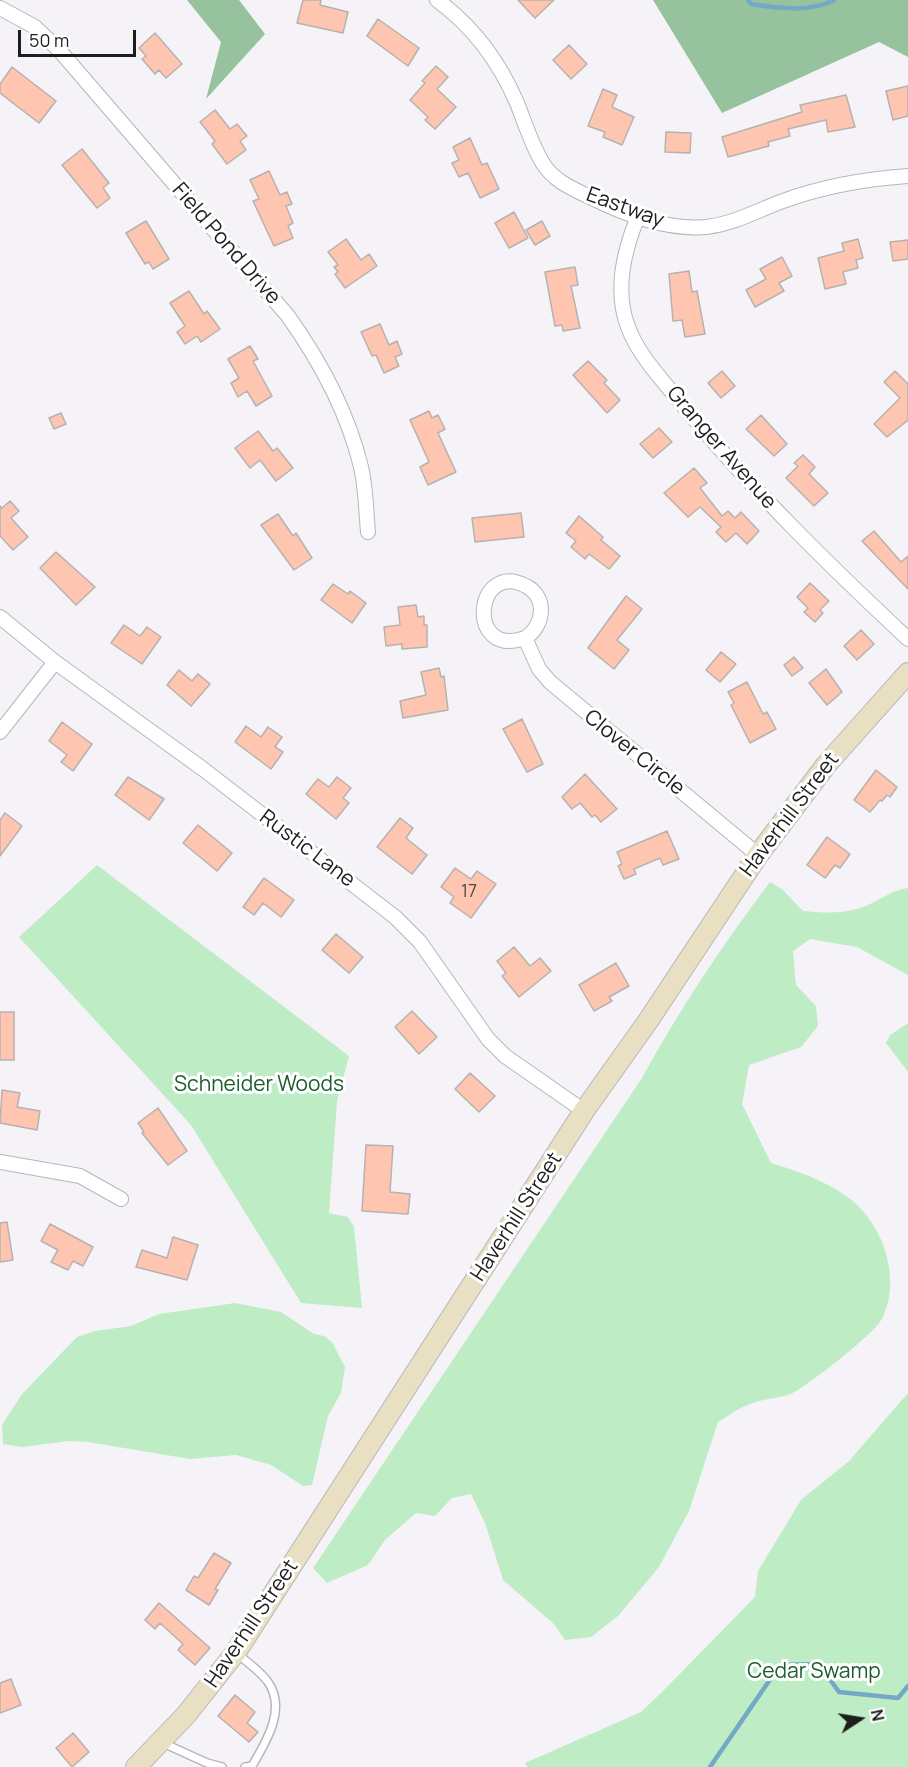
<!DOCTYPE html>
<style>
body{margin:0}
#map{position:relative;width:908px;height:1767px;overflow:hidden;background:#f6f3f8;font-family:Manrope,sans-serif}
canvas{display:block}
.north{position:absolute;left:830px;top:1689px;width:60px;height:60px;-webkit-text-stroke:4px #fff;paint-order:stroke;rotate:78deg;font-size:16px;font-weight:700;line-height:24px;text-align:center;color:#1e1d1f}
.north::after{content:'';display:block;margin:auto;width:21px;height:27px;background:#1e1d1f;clip-path:polygon(50% 0,100% 100%,50% 72%,0 100%)}
.scale{position:absolute;left:18px;top:30px;width:118px;height:27px;box-sizing:border-box;border:3px solid #1e1d1f;border-top:0;padding-left:8px;font-size:18px;line-height:21px;white-space:nowrap;color:#1e1d1f;-webkit-text-stroke:4px #fff;paint-order:stroke}
</style>
<div id="map">
<canvas width="908" height="1767"></canvas>
<div class="north">N</div>
<div class="scale">50 m</div>
</div>
<script>
const g = document.querySelector('canvas').getContext('2d');
g.lineJoin = 'round';
function fill(path, color) { g.fillStyle = color; g.fill(path, 'evenodd'); }
function trace(path, color, width, dash) { g.strokeStyle = color; g.lineWidth = width; g.lineCap = dash ? 'butt' : 'round'; g.setLineDash(dash || []); g.stroke(path); }
function label(font, color, halo, rows, align = 'center') {
  g.font = font + ' Manrope,sans-serif'; g.lineWidth = 6; g.setLineDash([]); g.textBaseline = 'middle'; g.strokeStyle = halo; g.fillStyle = color; for (const [text, x, y, turn = 0] of rows) {
    g.save(); g.translate(x, y); g.rotate((+turn || 0) * Math.PI / 180); g.textAlign = isNaN(turn) ? turn : align; if (halo) g.strokeText(text, 0, 0); g.fillText(text, 0, 0); g.restore();
  }
}
fill(new Path2D(`
 M97,865L349,1056L337,1101L329,1213L348,1217L354,1227L362,1308L301,1303L191,1125L19,937Z
 M770,882L782,889L803,911C823,913 841,914 860,908C877,903 890,890 908,888V975L857,947L810,939L793,951L796,985L816,1006L818,1026L801,1047L749,1065L742,1104L771,1163C797,1171 824,1180 846,1196C882,1220 902,1277 883,1317C876,1333 815,1379 798,1390C784,1399 764,1398 750,1404C739,1408 728,1416 718,1422L689,1511L659,1567L618,1616L591,1637L565,1640L554,1624L503,1580L485,1523L471,1494L452,1498L435,1516L416,1513L385,1540L368,1565L327,1583L313,1568L642,1078C679,1010 723,944 770,882Z
 M908,1023V1072L886,1043L890,1035Z
 M235,1303L281,1312L314,1334L324,1336L332,1342L345,1367L341,1393L328,1416L312,1485L303,1486L271,1465L236,1455L190,1459L88,1442L69,1441L22,1447L3,1444L2,1425L22,1394L77,1337L95,1331L131,1326L159,1314Z
 M908,1393V1767H527L525,1763L641,1712L661,1693L755,1597L758,1571L801,1500L849,1461Z`), '#beecc5');
fill(new Path2D(`
 M187,0H239L265,34L206,99L221,42Z
 M653,0H908V57L879,42L722,113Z`), '#96c29d');
trace(new Path2D(`
 M748,0L751,4C777,8 810,13 834,0
 M710,1767L780,1665L819,1664L839,1692L898,1698L908,1686`), '#74a9c6', 4.5);
const building = new Path2D(`
 M303,0H321L320,5L348,12L343,33L297,23Z
 M518,0H554L535,18Z
 M378,19L419,48L408,66L367,36Z
 M155,33L182,64L166,78L159,70L155,74L142,59L146,56L139,48Z
 M569,45L587,64L571,79L553,60Z
 M436,66L448,77L437,89L456,107L435,129L425,120L428,117L410,100L425,83L422,81Z
 M12,67L56,101L39,123L0,93V84Z
 M908,86V116L893,120L886,91Z
 M603,89L617,95L612,107L634,117L622,145L603,137L605,132L588,126Z
 M846,95L855,127L828,132L826,120L788,129L790,136L768,142L769,146L728,157L722,137L802,112L800,105Z
 M215,110L230,129L237,124L247,136L240,141L246,150L227,164L212,144L215,141L200,122Z
 M666,132L691,133L690,153L665,152Z
 M470,138L482,165L487,163L499,189L480,198L468,173L459,177L452,163L459,160L453,147Z
 M82,149L109,183L103,188L110,198L97,208L62,165Z
 M269,171L280,195L287,192L292,204L286,206L293,223L288,226L293,238L274,246L253,201L259,199L250,180Z
 M514,212L528,238L509,248L495,223Z
 M146,221L169,259L153,269L149,262L145,264L126,233Z
 M542,221L550,236L535,245L526,230Z
 M346,239L361,260L369,254L377,266L345,288L335,274L338,272L334,267L338,265L328,252Z
 M858,239L863,258L856,260L858,268L843,272L846,284L825,289L818,258L844,251L842,243Z
 M908,240V259L893,261L890,242Z
 M782,257L792,276L779,283L784,291L755,307L746,290L766,279L760,269Z
 M575,267L578,285L571,286L580,328L563,331L562,325L555,326L545,272Z
 M689,271L692,292L697,291L705,334L685,337L682,320L673,321L669,274Z
 M189,291L204,314L207,311L220,329L201,342L197,336L185,344L177,332L185,326L170,303Z
 M380,324L389,345L397,341L402,354L395,357L399,366L384,373L376,355L372,356L361,332Z
 M250,346L258,359L253,361L272,396L256,406L247,391L238,397L231,383L239,378L228,359Z
 M588,361L607,380L604,383L620,400L607,413L573,375Z
 M722,371L735,386L721,398L708,383Z
 M895,371L908,384V420L887,437L874,424L900,398L884,382Z
 M429,411L432,418L438,415L445,429L438,433L456,472L428,485L420,467L429,462L410,420Z
 M61,413L66,424L54,429L49,418Z
 M761,415L787,444L774,456L746,429Z
 M659,428L672,442L653,458L640,444Z
 M258,431L273,451L277,448L293,468L276,481L260,460L250,468L235,448Z
 M803,455L815,467L809,474L828,493L814,506L786,478L798,466L794,463Z
 M694,468L707,483L700,488L722,516L728,511L735,518L741,512L759,531L747,544L736,533L726,542L716,532L721,527L700,507L688,517L664,493Z
 M10,501L19,511L11,518L28,537L13,550L0,536V506L2,508Z
 M521,513L524,537L475,542L472,518Z
 M278,514L293,536L296,533L312,558L294,570L261,525Z
 M579,516L603,537L601,540L620,556L609,569L589,554L585,559L571,547L576,541L566,533Z
 M874,531L901,562L908,556V589L862,541Z
 M56,552L95,587L76,605L40,568Z
 M810,583L829,601L820,610L823,613L815,622L804,612L808,608L797,597Z
 M333,584L348,594L350,591L366,603L352,623L321,600Z
 M626,596L642,609L617,640L629,650L614,669L588,648Z
 M416,605L418,617L424,616V625H427V647L402,649V644L386,646L384,627L400,625L398,607Z
 M124,625L140,636L147,627L161,637L142,664L111,643Z
 M861,630L874,644L857,660L844,646Z
 M721,652L736,664L720,682L706,670Z
 M794,657L803,668L792,676L784,665Z
 M439,668L441,677L444,676L448,710L403,718L400,701L426,695L421,672Z
 M826,669L842,692L827,705L809,683Z
 M179,670L192,681L198,674L210,684L191,706L167,685Z
 M747,682L763,714L767,712L776,729L750,743L731,705L734,703L728,692Z
 M522,719L543,764L527,772L503,729Z
 M62,722L92,744L73,771L61,762L67,755L49,741Z
 M246,726L261,737L268,727L282,737L275,747L283,752L271,769L235,742Z
 M876,770L897,787L890,797L887,795L882,801L880,800L870,812L854,800Z
 M585,774L617,809L601,822L595,815L592,817L580,803L572,809L562,797Z
 M128,777L164,799L149,820L115,795Z
 M337,777L351,788L343,798L349,803L336,819L306,794L318,779L329,787Z
 M5,813L22,826L0,856V820Z
 M400,818L413,828L406,838L427,855L412,874L377,847Z
 M198,825L232,853L217,871L183,843Z
 M667,831L679,859L663,865L660,858L634,869L636,874L624,879L618,866L622,864L617,852Z
 M827,837L850,854L840,868L835,865L825,878L807,865Z
 M455,868L471,879L477,871L496,884L471,918L450,903L454,897L441,887Z
 M264,878L294,900L281,917L263,903L254,915L243,907Z
 M336,934L363,957L349,973L322,950Z
 M514,947L530,966L540,958L551,971L519,997L502,976L506,973L497,961Z
 M616,963L629,986L609,997L612,1001L594,1011L579,985Z
 M412,1011L437,1037L419,1054L395,1027Z
 M0,1012H14V1060H0Z
 M470,1073L495,1096L479,1112L455,1089Z
 M2,1090L20,1093L17,1107L40,1111L37,1130L0,1123Z
 M158,1108L187,1151L168,1165L142,1133L144,1132L138,1123Z
 M366,1145L393,1146L390,1192L410,1194L408,1214L362,1211Z
 M7,1222L13,1260L0,1262V1223Z
 M50,1224L93,1247L83,1266L73,1261L68,1270L51,1262L58,1250L41,1241Z
 M173,1237L198,1245L187,1280L136,1267L142,1250L167,1258Z
 M214,1553L231,1563L215,1589L218,1590L209,1605L186,1590L194,1576L198,1578Z
 M159,1603L210,1648L195,1665L178,1650L183,1644L160,1623L155,1629L145,1620Z
 M11,1679L21,1705L0,1713V1683Z
 M235,1695L255,1712L247,1723L258,1732L249,1742L218,1716Z
 M73,1733L89,1752L72,1767L56,1748Z`);
fill(building, '#fec6b1');
trace(building, '#b7b1af', 1.5);
const lane = new Path2D(`
 M236,1653C246,1661 260,1671 268,1682C287,1709 266,1742 252,1766L245,1767
 M163,1743L207,1763L222,1767`);
const street = new Path2D(`
 M437,0C474,27 499,61 517,103C525,123 531,143 542,162C553,181 573,189 592,198C626,215 668,230 706,227C734,224 758,210 783,201C824,186 865,179 908,176
 M0,8L35,27L60,51L288,316C320,361 348,413 361,467C366,488 366,510 368,532
 M638,216C624,251 614,290 628,327C639,357 666,384 686,409C754,492 830,566 908,639
 M0,617L55,662L203,769L395,917L420,942L488,1039L505,1056L584,1111
 M525,638C465,659 475,559 526,586C548,597 544,627 525,638L539,669L550,682L758,855
 M0,732L55,662
 M0,1162L80,1176L121,1199`);
const secondary = new Path2D(`
 M136,1767L186,1715L236,1652L584,1111L648,1021L758,855L826,765L908,673`);
trace(lane, '#b8b5ba', 10);
trace(street, '#b8b5ba', 16);
trace(secondary, '#b8b5ba', 22);
trace(lane, '#fff', 7);
trace(street, '#fff', 14);
trace(secondary, '#e9e0c3', 20);
label('18px', '#564744', null, [
 ["17",469,892]
]);
label('21px', '#1e1d1f', '#fff', [
 ["Eastway",625,208,20],
 ["Field Pond Drive",226,244,49],
 ["Granger Avenue",721,448,49],
 ["Clover Circle",634,753,39],
 ["Haverhill Street",790,815,-53],
 ["Rustic Lane",307,849,37],
 ["Haverhill Street",517,1217,-57],
 ["Haverhill Street",252,1624,-56]
]);
label('21px', '#1b5d2e', '#fff', [
 ["Schneider Woods",259,1085],
 ["Cedar Swamp",814,1672]
]);
</script>
